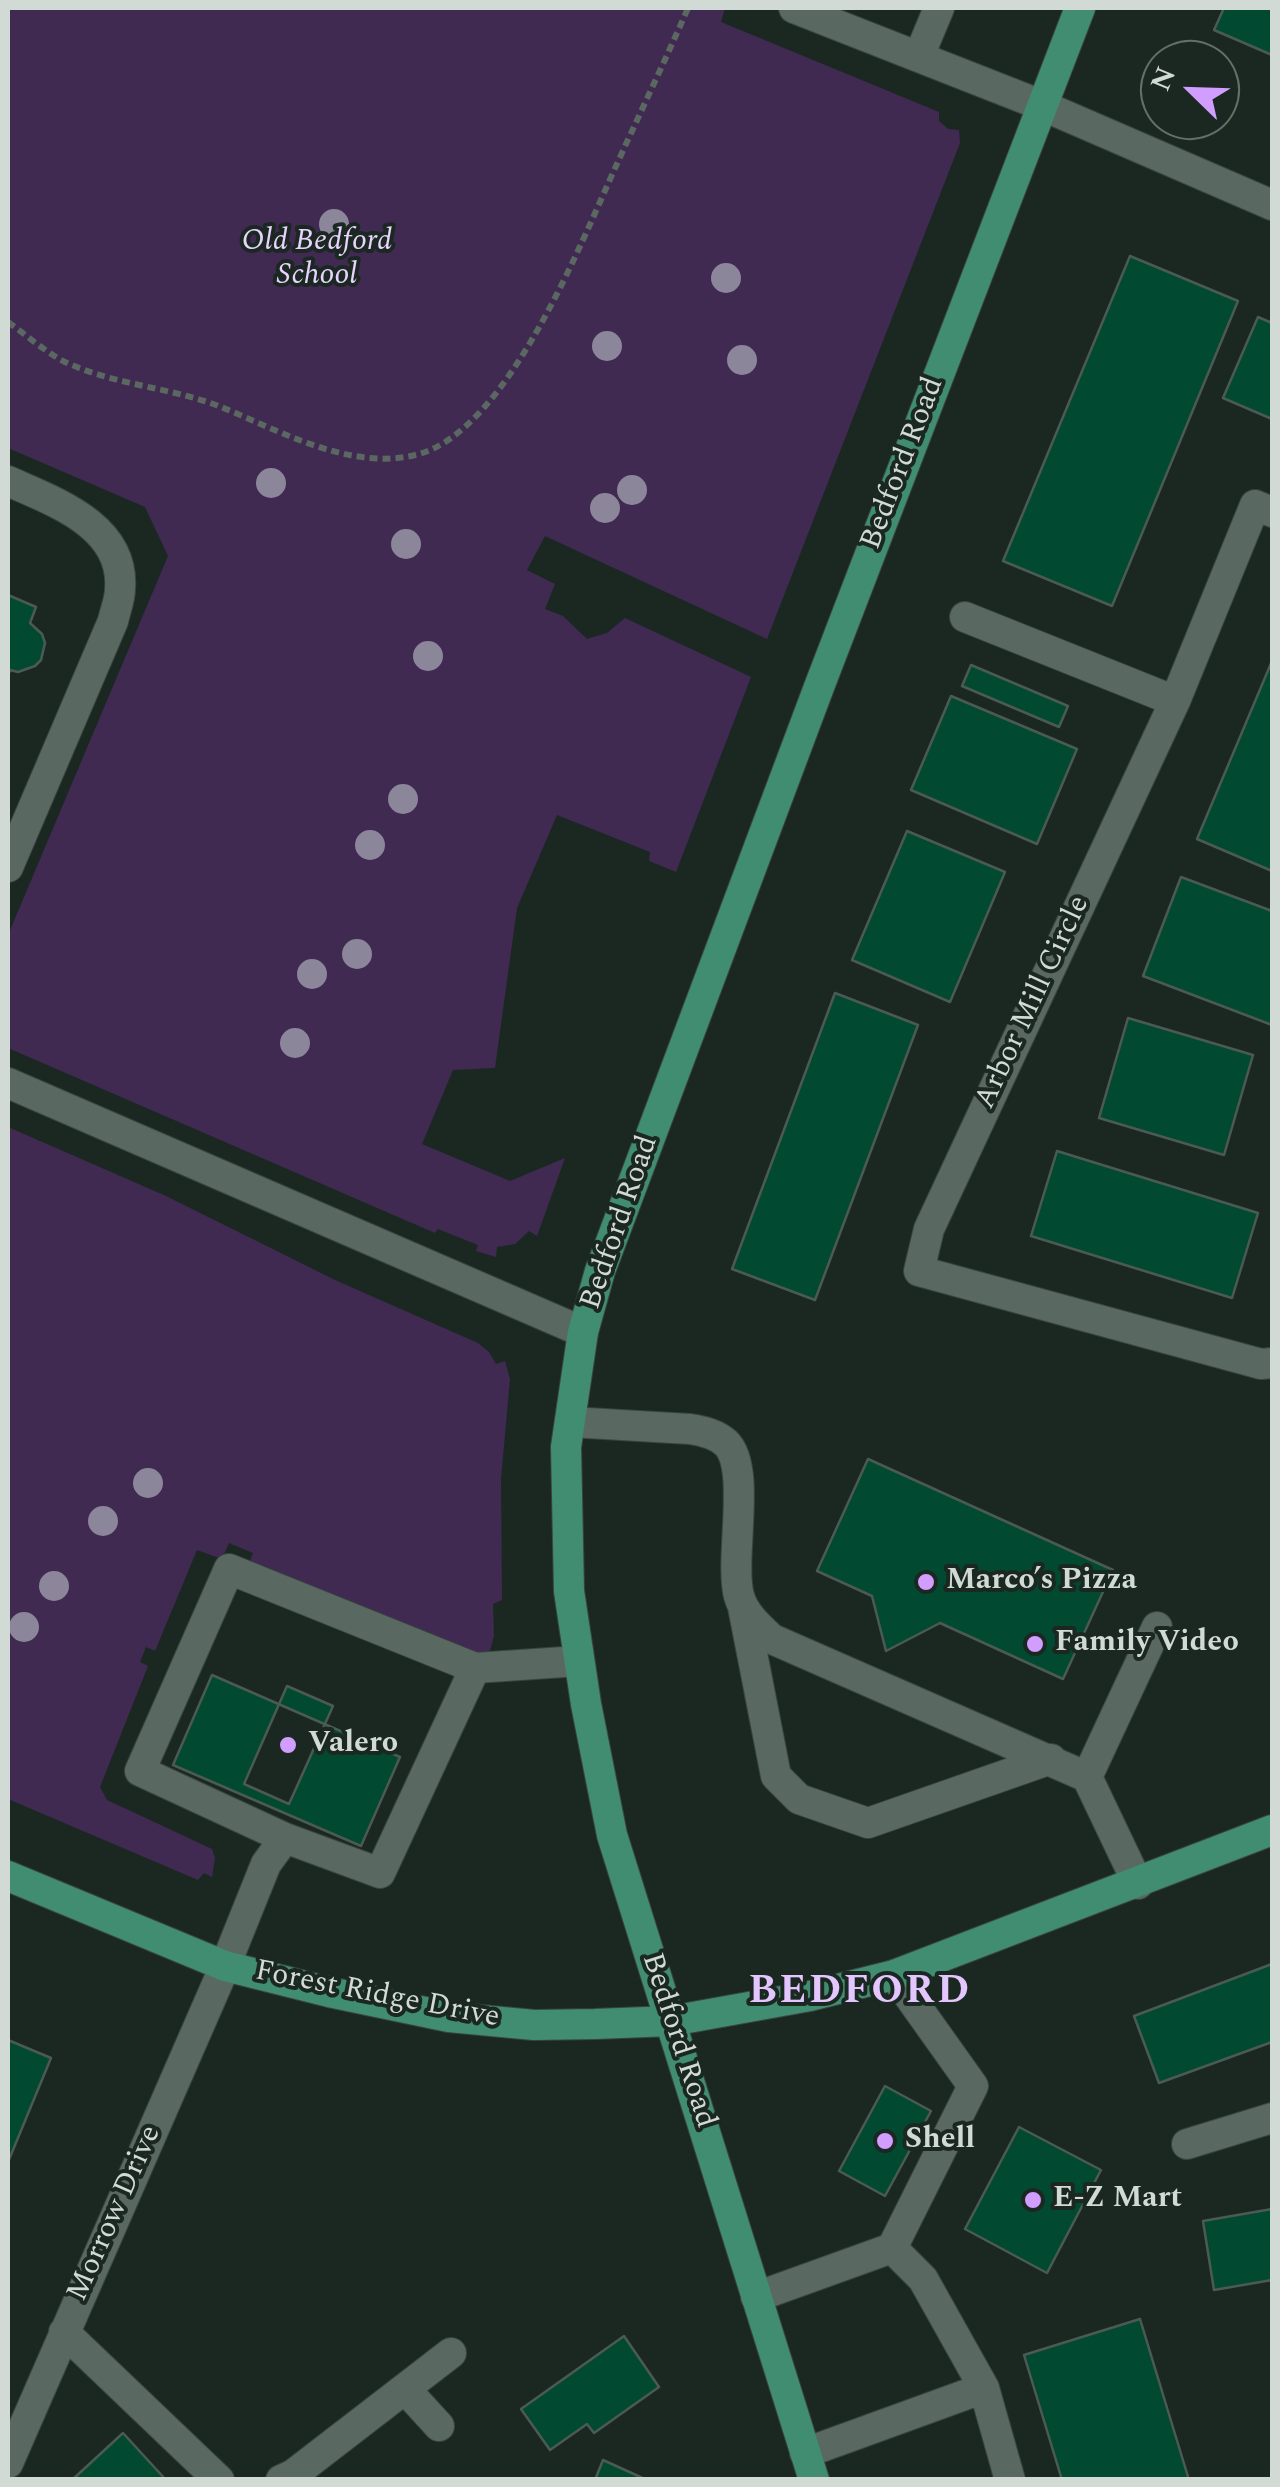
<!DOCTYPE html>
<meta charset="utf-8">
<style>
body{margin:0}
#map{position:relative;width:1280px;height:2487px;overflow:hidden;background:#1b2822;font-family:Spectral,serif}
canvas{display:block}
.frame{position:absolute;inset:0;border:10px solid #d1dad5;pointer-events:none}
.north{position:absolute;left:1140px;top:40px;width:100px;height:100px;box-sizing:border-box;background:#1b2822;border:2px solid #646f6a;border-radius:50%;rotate:293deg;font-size:28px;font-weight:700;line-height:40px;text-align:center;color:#d1dad5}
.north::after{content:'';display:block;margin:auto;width:35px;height:45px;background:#d19dfe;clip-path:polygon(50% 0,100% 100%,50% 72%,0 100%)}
</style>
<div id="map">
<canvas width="1280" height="2487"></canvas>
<div class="frame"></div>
<div class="north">N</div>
</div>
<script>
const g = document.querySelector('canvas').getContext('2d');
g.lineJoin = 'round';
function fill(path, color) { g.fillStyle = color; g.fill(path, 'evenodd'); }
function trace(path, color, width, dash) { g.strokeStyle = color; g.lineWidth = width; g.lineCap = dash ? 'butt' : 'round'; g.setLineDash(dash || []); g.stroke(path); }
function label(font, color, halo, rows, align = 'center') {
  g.font = font + ' Spectral,serif'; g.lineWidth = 8; g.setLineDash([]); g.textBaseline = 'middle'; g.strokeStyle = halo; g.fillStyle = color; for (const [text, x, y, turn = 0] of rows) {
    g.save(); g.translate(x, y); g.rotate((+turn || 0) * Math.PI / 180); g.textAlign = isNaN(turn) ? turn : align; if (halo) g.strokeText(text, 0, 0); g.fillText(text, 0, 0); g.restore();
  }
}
fill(new Path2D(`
 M8,8H725L721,22L939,112V121L948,129L959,130L960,143L767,639L545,536L527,570L555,584L545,609L563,616L587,639L607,633L625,618L751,677L676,872L649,861L650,852L557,815L517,908L495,1068L453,1070L422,1144L510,1181L565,1158L537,1236L529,1231L515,1244L497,1247L496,1257L476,1251L478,1245L438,1229L435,1233L8,1048V935L168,556L145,507L8,448Z
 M8,1127L166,1196L335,1280L478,1343L489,1352L496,1364L505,1361L510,1379L501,1479L502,1600L493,1604L494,1636L488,1658L247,1569L253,1553L229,1543L222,1559L197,1550L155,1651L146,1647L140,1662L148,1666L100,1787L107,1800L212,1849L215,1858L212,1877L204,1873L198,1880L8,1799Z`), '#402a52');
const building = new Path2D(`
 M1224,8H1272V55L1214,30Z
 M1130,256L1238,301L1112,606L1003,561Z
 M1258,317L1272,323V419L1223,398Z
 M8,595L36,607L30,623L42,634L45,643L41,660L35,666L18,672L10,670L8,676Z
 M1272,661V871L1197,839Z
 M971,665L1068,706L1059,727L962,686Z
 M951,696L1077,749L1037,844L911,790Z
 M907,831L1005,872L950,1002L852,960Z
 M1181,877L1272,911V1025L1143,976Z
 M835,993L918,1025L815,1300L732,1269Z
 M1128,1018L1253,1055L1224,1155L1099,1118Z
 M1057,1151L1258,1213L1232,1298L1031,1236Z
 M868,1459L1113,1570L1063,1679L940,1623L886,1651L872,1596L817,1571Z
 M212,1675L400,1757L361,1846L173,1765Z
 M287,1686L333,1706L289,1804L244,1784Z
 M1272,1964V2042L1159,2083L1134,2016Z
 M8,2040L51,2058L8,2162Z
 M885,2086L931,2111L885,2196L839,2171Z
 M1019,2127L1101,2170L1047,2273L965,2229Z
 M1272,2209V2280L1214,2290L1203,2221Z
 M1140,2319L1189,2480H1062L1024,2355Z
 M624,2336L659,2387L594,2433L587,2424L550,2450L521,2409Z
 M123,2433L166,2480H72Z
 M603,2460L647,2480H595Z`);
fill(building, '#024932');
trace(building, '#4b5a52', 2.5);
const minor = new Path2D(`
 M794,8L1041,105L1272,205
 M919,56L939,8
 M8,481C55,502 125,526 120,589C120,600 115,611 113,621L8,867
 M1272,512L1255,505L1175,701L929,1229L919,1271L1261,1364L1272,1363
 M965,617L1175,701
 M8,1083L583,1332
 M570,1422L690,1429C703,1431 716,1434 726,1443C752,1468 729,1559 739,1596C744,1614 759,1627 772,1639L1087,1777L1138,1884
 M743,1607L776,1776L799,1799L868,1823L1051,1759
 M1087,1777L1157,1627
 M285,1838L140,1771L229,1569L475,1668
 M1187,2144L1272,2118
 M892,2248L923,2279L984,2388
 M756,2297L892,2248L973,2086L894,1975
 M64,2332L219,2480
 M406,2390L439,2426
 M805,2453L984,2388L1010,2480
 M8,2463L225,1966L266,1864L285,1838L380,1873L475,1668L579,1661
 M281,2480L294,2474L451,2353`);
const major = new Path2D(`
 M8,1876L225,1966L329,1992L449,2017L534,2025L595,2024L671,2021L810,1996L894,1975L1272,1830
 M814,2480L612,1835L586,1704L569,1591L566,1447L583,1332L600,1271L819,687L1080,8`);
trace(minor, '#3a4540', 32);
trace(major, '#3a4540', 32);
trace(new Path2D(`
 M8,322C26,335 43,350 63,361C110,384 167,387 216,405C277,429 351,473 419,454C508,429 580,245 616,166C640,113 665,61 688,8`), '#5b6761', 6, [8, 5]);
trace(minor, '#596861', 30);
trace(major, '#418d71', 30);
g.fillStyle = '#8c869b';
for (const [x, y] of [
 [334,224],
 [726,278],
 [607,346],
 [742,360],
 [271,483],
 [632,490],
 [605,508],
 [406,544],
 [428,656],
 [403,799],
 [370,845],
 [357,954],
 [312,974],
 [295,1043],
 [148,1483],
 [103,1521],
 [54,1586],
 [24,1627]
]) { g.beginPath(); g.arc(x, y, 15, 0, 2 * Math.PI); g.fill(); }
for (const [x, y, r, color] of [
 [926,1582,10,"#d19dfe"],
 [1035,1644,10,"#d19dfe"],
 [288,1745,10,"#d19dfe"],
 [885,2141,10,"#d19dfe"],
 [1033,2200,10,"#d19dfe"]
]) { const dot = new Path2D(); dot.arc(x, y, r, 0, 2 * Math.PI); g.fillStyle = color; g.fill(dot); trace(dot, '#1b2822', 4); }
label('italic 30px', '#e9d3fe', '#1b2822', [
 ["Old Bedford",317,243],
 ["School",317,277]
]);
label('30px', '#d1dad5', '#1b2822', [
 ["Bedford Road",904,464,-69],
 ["Arbor Mill Circle",1034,1003,-65],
 ["Bedford Road",621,1223,-71],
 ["Forest Ridge Drive",377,1996,11],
 ["Bedford Road",677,2041,72],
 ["Morrow Drive",116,2214,-66]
]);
label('bold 30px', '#d1dad5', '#1b2822', [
 ["Marco’s Pizza",946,1582],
 ["Family Video",1055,1644],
 ["Valero",308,1745],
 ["Shell",905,2141],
 ["E-Z Mart",1053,2200]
], 'left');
g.letterSpacing = '2.5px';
label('bold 40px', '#e2c6fd', '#1b2822', [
 ["BEDFORD",860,1994]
]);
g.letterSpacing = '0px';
</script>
